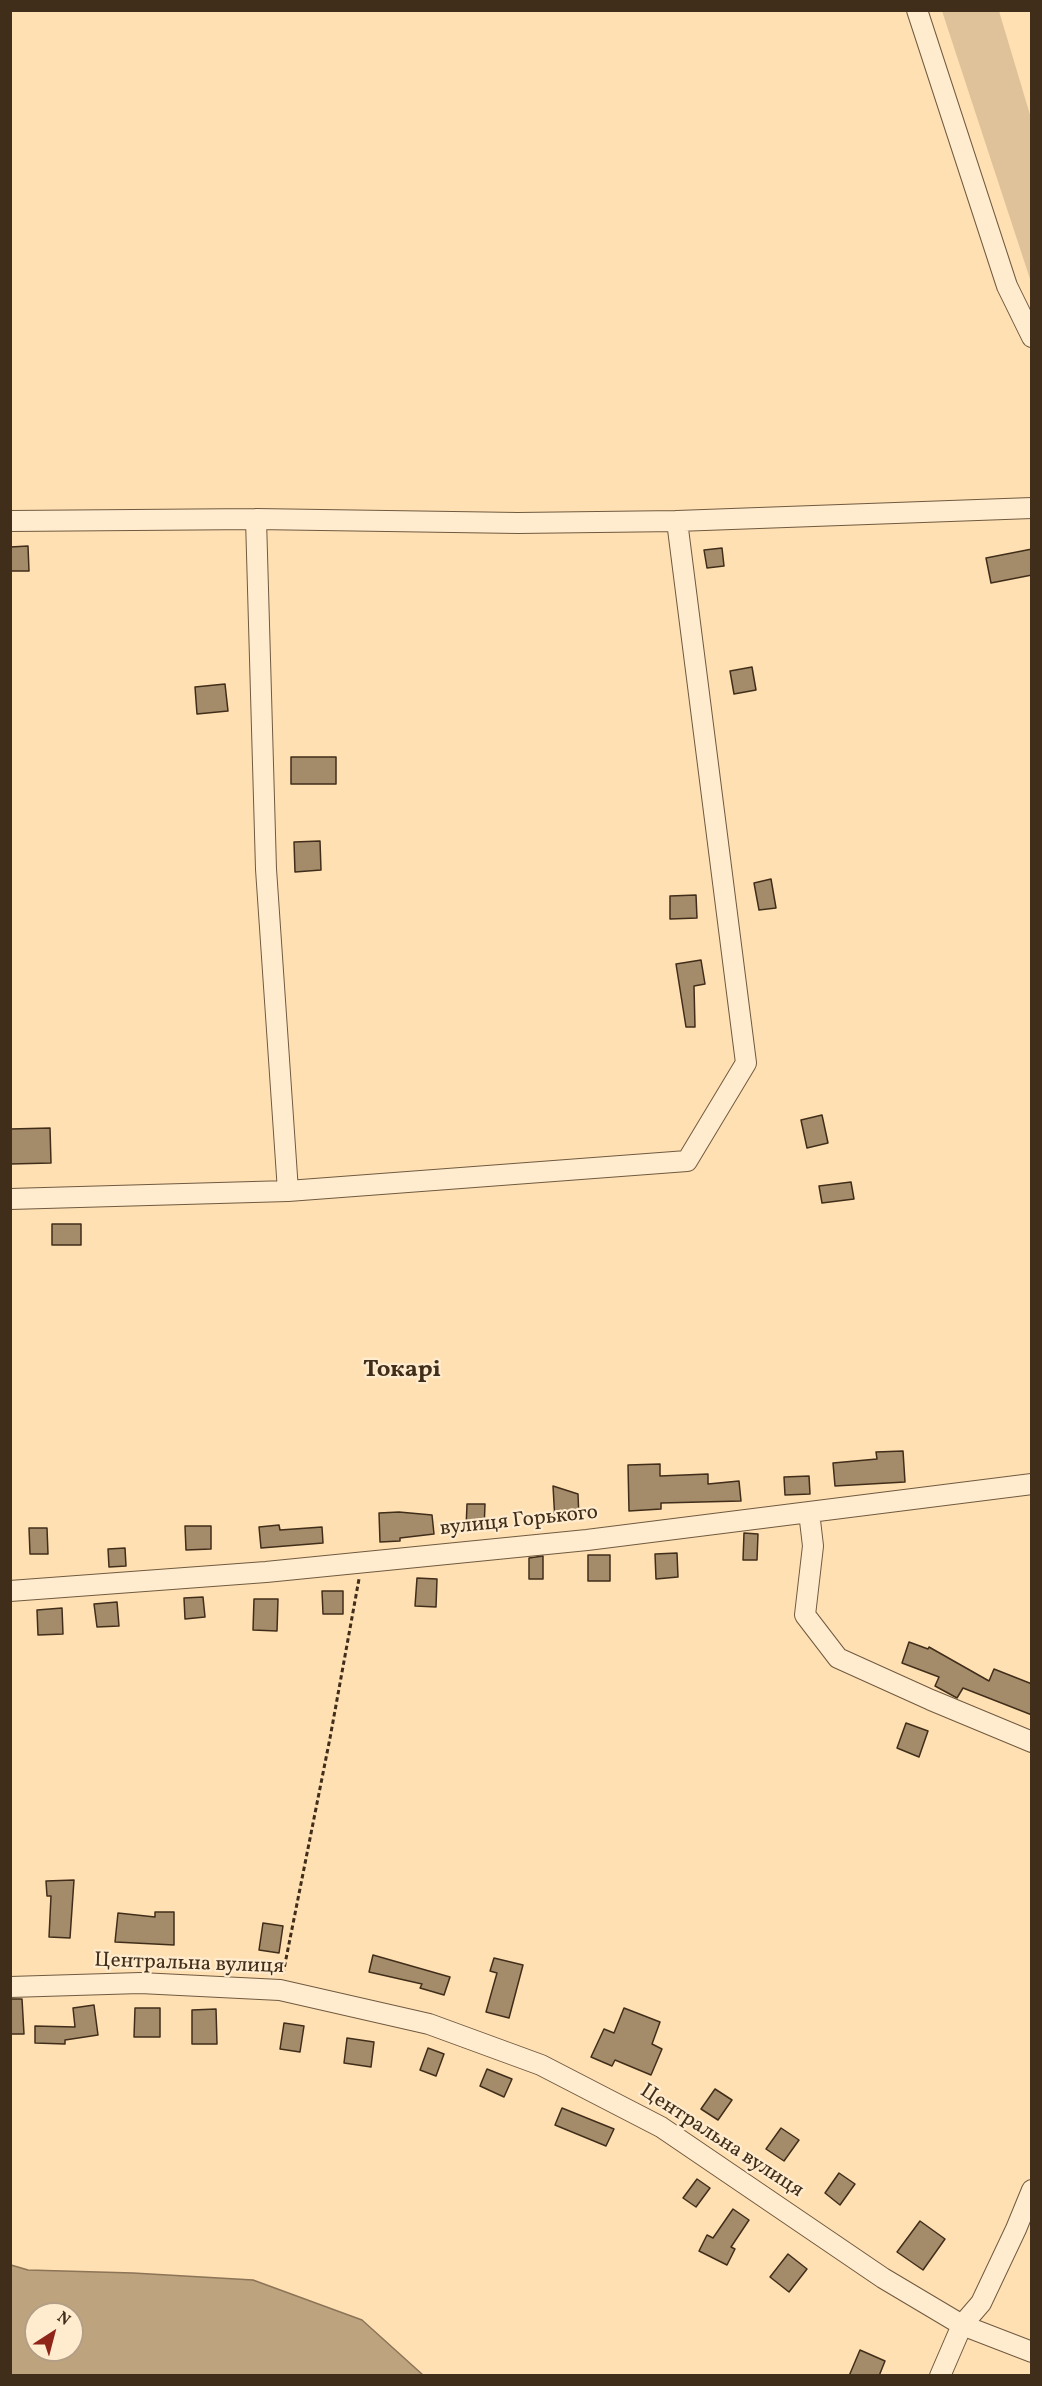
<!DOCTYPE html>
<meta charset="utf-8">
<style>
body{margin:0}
#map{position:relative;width:1042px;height:2386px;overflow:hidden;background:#ffe0b3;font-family:Vollkorn,serif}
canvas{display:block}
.frame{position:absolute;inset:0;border:12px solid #412e1a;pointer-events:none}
.north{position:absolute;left:24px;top:2302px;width:60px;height:60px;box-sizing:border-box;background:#ffebce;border:2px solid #b39f86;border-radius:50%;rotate:36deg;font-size:16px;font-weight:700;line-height:24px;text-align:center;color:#412e1a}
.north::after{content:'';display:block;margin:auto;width:21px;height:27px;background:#8f2418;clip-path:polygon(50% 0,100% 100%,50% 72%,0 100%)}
</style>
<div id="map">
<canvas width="1042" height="2386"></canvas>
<div class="frame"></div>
<div class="north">N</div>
</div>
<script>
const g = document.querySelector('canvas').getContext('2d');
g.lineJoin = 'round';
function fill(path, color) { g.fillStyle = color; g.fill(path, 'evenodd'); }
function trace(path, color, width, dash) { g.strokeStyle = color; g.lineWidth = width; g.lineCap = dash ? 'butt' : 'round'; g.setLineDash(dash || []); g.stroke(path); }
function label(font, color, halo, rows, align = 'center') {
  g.font = font + ' Vollkorn,serif'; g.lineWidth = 4.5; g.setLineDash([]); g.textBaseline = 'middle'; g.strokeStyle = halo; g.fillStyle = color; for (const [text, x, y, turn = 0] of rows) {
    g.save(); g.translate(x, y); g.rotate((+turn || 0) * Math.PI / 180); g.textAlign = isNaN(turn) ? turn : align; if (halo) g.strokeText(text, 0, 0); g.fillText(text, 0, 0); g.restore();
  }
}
fill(new Path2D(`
 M942,11H999L1031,118V282Z`), '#dfc299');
const water = new Path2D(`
 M11,2265L28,2270L133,2273L253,2280L362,2320L423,2375H11ZM36,2314H72V2350H36Z`);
fill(water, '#bea37f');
trace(water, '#8c7457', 1.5);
const building = new Path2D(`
 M28,546L29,571H10V547Z
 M722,548L724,566L707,568L704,550Z
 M1032,549V575L991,583L986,558Z
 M752,667L756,690L734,694L730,671Z
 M225,684L228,711L197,714L195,687Z
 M291,757H336V784H291Z
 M320,841L321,870L295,872L294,842Z
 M771,879L776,908L759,910L754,883Z
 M696,895L697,918L670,919V896Z
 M701,960L705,984L694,986L695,1027H686L676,964Z
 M822,1115L828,1143L807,1148L801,1120Z
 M50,1128L51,1163L10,1164V1129Z
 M851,1182L854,1199L822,1203L819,1186Z
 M52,1224H81V1245H52Z
 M903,1451L905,1482L835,1486L833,1463L877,1459L876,1452Z
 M660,1464V1476L708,1474V1484L739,1481L741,1501L661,1503V1509L629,1511L628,1465Z
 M809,1476L810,1494L785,1495L784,1477Z
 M553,1486L578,1494L579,1519L555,1521Z
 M467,1504H485L484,1530L466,1529Z
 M399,1512L432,1515L434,1534L400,1538V1541L380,1542L379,1513Z
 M279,1525L280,1530L322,1527L323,1543L261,1548L259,1527Z
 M185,1526H211V1549L186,1550Z
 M29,1528H47L48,1554H30Z
 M744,1533L758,1534L757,1560H743Z
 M125,1548L126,1566L109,1567L108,1549Z
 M677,1553L678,1577L656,1579L655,1554Z
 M588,1555H610V1581H588Z
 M543,1556V1579H529V1558Z
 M417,1578L437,1579L436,1607L415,1606Z
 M322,1591H343V1614H323Z
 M203,1597L205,1617L185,1619L184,1598Z
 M254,1599H278L277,1631L253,1630Z
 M117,1602L119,1626L97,1627L94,1604Z
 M62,1608L63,1634L38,1635L37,1610Z
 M909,1642L928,1649L929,1647L989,1681L994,1669L1032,1684V1715L963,1688L957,1698L935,1686L939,1677L902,1663Z
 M906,1723L928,1731L919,1757L897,1748Z
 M74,1880L70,1938L49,1937L51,1896H47L46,1881Z
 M155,1912H174V1945L115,1942L118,1913L155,1917Z
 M263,1923L283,1926L279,1953L259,1950Z
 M373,1955L450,1977L444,1995L420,1988L422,1984L369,1972Z
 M494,1958L523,1965L509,2018L486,2012L497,1973L490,1971Z
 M10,1999H22L24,2034H10Z
 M94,2005L98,2035L65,2040V2044L35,2043V2026L75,2027L73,2008Z
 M135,2008H160V2037H134Z
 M624,2008L660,2022L652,2044L662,2049L651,2075L615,2060L612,2066L591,2057L604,2029L614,2033Z
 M216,2009L217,2044H192V2010Z
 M284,2023L304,2026L300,2052L280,2049Z
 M347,2038L374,2042L371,2067L344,2063Z
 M428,2048L444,2054L436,2076L420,2070Z
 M487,2069L512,2079L504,2097L480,2086Z
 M715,2089L732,2100L718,2120L701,2109Z
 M562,2108L614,2129L606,2146L555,2125Z
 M781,2128L799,2140L784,2161L766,2149Z
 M839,2173L855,2184L840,2205L825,2193Z
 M697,2179L710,2188L696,2207L683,2198Z
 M733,2209L749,2220L731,2247L735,2249L727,2265L699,2251L707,2235L713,2238Z
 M920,2221L945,2239L923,2270L897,2252Z
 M788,2254L807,2269L789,2292L770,2277Z
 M860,2350L885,2361L879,2376H849Z`);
fill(building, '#a48b6a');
trace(building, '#412e1a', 1.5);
const minor = new Path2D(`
 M917,10L1007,286L1032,337
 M256,519L266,869L288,1191
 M10,521L256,519L518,523L677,521L1032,508
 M10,1199L288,1191L687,1161L746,1063L677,521
 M809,1512L813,1546L805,1615L838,1658L931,1700L1032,1742
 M10,1591L266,1572L587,1540L1032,1484
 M10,1987L140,1983L280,1990L429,2024L541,2065L661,2127L883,2278L962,2325L1032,2352
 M940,2376L962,2325L981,2303L1016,2229L1032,2190`);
trace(minor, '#705a40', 22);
trace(new Path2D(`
 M283,1974L330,1738L359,1579`), '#412e1a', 3, [4.5, 3]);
trace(minor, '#ffebce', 20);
label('21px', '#412e1a', '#ffebce', [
 ["вулиця Горького",519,1522,-6],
 ["Центральна вулиця",189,1965,2],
 ["Центральна вулиця",721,2142,33]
]);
label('bold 24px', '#412e1a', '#ffebce', [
 ["Токарі",402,1372]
]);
</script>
